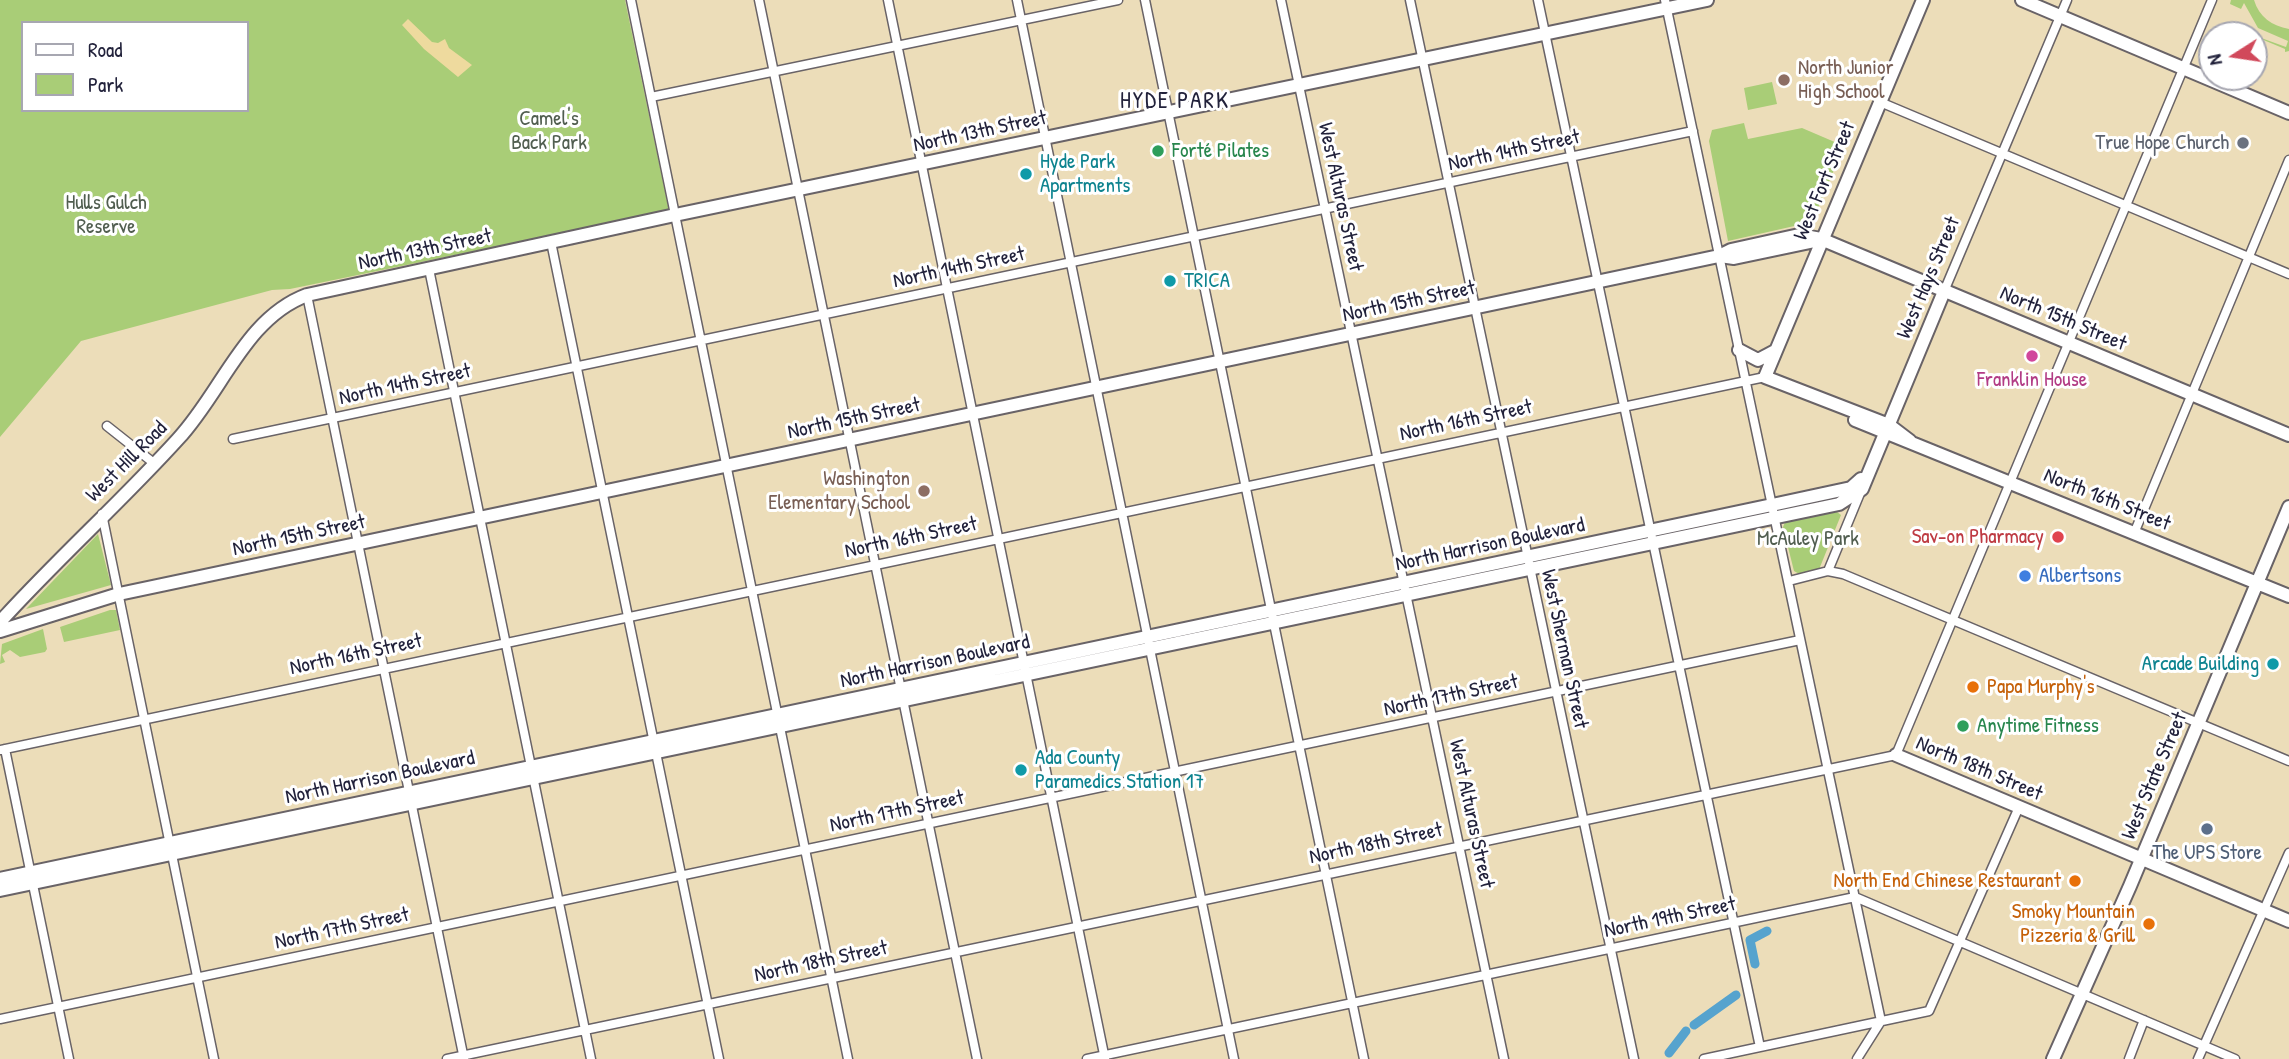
<!DOCTYPE html>
<meta charset="utf-8">
<style>
body{margin:0}
#map{position:relative;width:2289px;height:1059px;overflow:hidden;background:#ecddb9;font-family:"Patrick Hand",sans-serif}
canvas{display:block}
.legend{position:absolute;left:21px;top:21px;width:228px;height:91px;box-sizing:border-box;background:#fff;border:2px solid #a7a7b1;margin:0;padding:9px 12px;list-style:none;font-size:21px;color:#22223b}
.legend li{display:flex;align-items:center;gap:14px;height:35px}
.legend b{width:35px;border:2px solid #a7a7b1}
.north{position:absolute;left:2198px;top:21px;width:70px;height:70px;box-sizing:border-box;background:#fff;border:2px solid #a7a7b1;border-radius:50%;rotate:258deg;font-size:19px;font-weight:700;line-height:28px;text-align:center;color:#22223b}
.north::after{content:'';display:block;margin:auto;width:24px;height:32px;background:#d1495b;clip-path:polygon(50% 0,100% 100%,50% 72%,0 100%)}
</style>
<div id="map">
<canvas width="2289" height="1059"></canvas>
<ul class="legend">
<li><b style="height:9px;background:#fff"></b>Road</li>
<li><b style="height:19px;background:#a9cd77"></b>Park</li>
</ul>
<div class="north">N</div>
</div>
<script>
const g = document.querySelector('canvas').getContext('2d');
g.lineJoin = 'round';
function fill(path, color) { g.fillStyle = color; g.fill(path, 'evenodd'); }
function trace(path, color, width, dash) { g.strokeStyle = color; g.lineWidth = width; g.lineCap = dash ? 'butt' : 'round'; g.setLineDash(dash || []); g.stroke(path); }
function label(font, color, halo, rows, align = 'center') {
  g.font = font + ' "Patrick Hand",sans-serif'; g.lineWidth = 6; g.setLineDash([]); g.textBaseline = 'middle'; g.strokeStyle = halo; g.fillStyle = color; for (const [text, x, y, turn = 0] of rows) {
    g.save(); g.translate(x, y); g.rotate((+turn || 0) * Math.PI / 180); g.textAlign = isNaN(turn) ? turn : align; if (halo) g.strokeText(text, 0, 0); g.fillText(text, 0, 0); g.restore();
  }
}
fill(new Path2D(`
 M0,0H625L669,211L290,289L272,290L81,341L0,437ZM23,23H247V110H23Z
 M2231,0H2254C2259,17 2272,26 2289,29V51L2285,52V49L2242,31L2286,47L2288,41L2258,28L2244,3L2241,9L2230,4Z
 M1772,82L1777,104L1748,110L1744,88Z
 M1744,123L1748,139L1802,128L1844,146L1812,222L1728,241L1709,141L1712,130Z
 M1837,512L1841,515L1818,572L1801,575L1794,571L1783,527L1785,522Z
 M98,534L111,585L26,609Z
 M110,610H116L120,630L64,642L60,627Z
 M43,629L47,649L45,652L20,657L10,650L2,655L5,662L0,664L2,644Z`), '#a9cd77');
fill(new Path2D(`
 M408,19L432,42L438,43L445,39L449,48L472,65L458,77L424,49L402,25Z`), '#eeda9e');
trace(new Path2D(`
 M1755,964L1750,940L1767,931
 M1694,1025L1736,995
 M1669,1053L1686,1031`), '#56a3ce', 9);
const street = new Path2D(`
 M631,0L848,1059
 M759,0L977,1059
 M888,0L1105,1059
 M1017,0L1234,1059
 M1145,0L1364,1059
 M1281,0L1504,1059
 M1410,0L1634,1059
 M1538,0L1760,1047
 M1665,0L1881,1021L1857,1059
 M651,97L1118,0
 M1880,102L2289,274
 M551,242L719,1059
 M429,269L591,1059
 M1945,289L2067,0
 M307,295L464,1059
 M107,426L155,464
 M233,439L1693,131
 M102,514L214,1059
 M2135,531L2289,160
 M1828,571L1861,491
 M1789,581L1828,571L1843,574L2289,761
 M5,749L69,1059
 M0,750L1765,377
 M0,1019L1800,640
 M447,1059L1896,755L2212,0
 M1087,1059L1855,897L2235,1059
 M1704,1059L1929,1011L2019,807
 M2129,1059L2144,1020
 M2198,1059L2289,853`);
const secondary = new Path2D(`
 M2022,0L2289,113
 M1720,256L1734,258L1815,241
 M1739,350L1758,360L1775,351
 M1855,420L2289,596
 M1910,441L1889,425L1765,377L1923,0
 M0,622C57,559 121,502 178,439C222,392 245,318 307,295L675,215L1707,0
 M0,631L119,594L1719,256L1731,250L1799,235L1821,239L2289,435
 M1896,755L2289,921
 M0,879L1772,505L1851,488L1861,479
 M0,890L1839,504L1862,489L1945,289
 M2053,1059L2130,886L2289,507`);
trace(street, '#696367', 11);
trace(secondary, '#696367', 16);
trace(street, '#fff', 8);
trace(secondary, '#fff', 12);
for (const [x, y, r, color] of [
 [1784,80,7,"#8d6e63"],
 [2243,143,7,"#6b7280"],
 [1158,151,7,"#2e9e5b"],
 [1026,174,7,"#0f9aa8"],
 [1170,281,7,"#0f9aa8"],
 [2032,356,7,"#d1479c"],
 [924,491,7,"#8d6e63"],
 [2058,537,7,"#e0444e"],
 [2025,576,7,"#3f7fe0"],
 [2273,664,7,"#0f9aa8"],
 [1973,687,7,"#e8710a"],
 [1963,726,7,"#2e9e5b"],
 [1021,770,7,"#0f9aa8"],
 [2207,829,7,"#5c6f8a"],
 [2075,881,7,"#e8710a"],
 [2149,924,7,"#e8710a"]
]) { const dot = new Path2D(); dot.arc(x, y, r, 0, 2 * Math.PI); g.fillStyle = color; g.fill(dot); trace(dot, '#fff', 2.5); }
label('21px', '#785e54', '#fff', [
 ["North Junior",1798,68],
 ["High School",1798,92],
 ["Washington",910,479,"right"],
 ["Elementary School",910,503,"right"]
], 'left');
label('21px', '#515e50', '#fff', [
 ["Camel's",549,119],
 ["Back Park",549,143],
 ["Hulls Gulch",106,203],
 ["Reserve",106,227],
 ["McAuley Park",1808,539]
]);
label('21px', '#22223b', '#fff', [
 ["North 13th Street",980,132,-12],
 ["North 14th Street",1514,151,-12],
 ["West Fort Street",1825,181,-67],
 ["West Alturas Street",1340,197,78],
 ["North 13th Street",425,250,-12],
 ["North 14th Street",959,268,-12],
 ["West Hays Street",1929,278,-67],
 ["North 15th Street",1409,302,-12],
 ["North 15th Street",2063,319,23],
 ["North 14th Street",405,385,-12],
 ["North 15th Street",854,419,-12],
 ["North 16th Street",1466,421,-12],
 ["West Hill Road",127,462,-45],
 ["North 16th Street",2107,500,22],
 ["North 15th Street",299,536,-12],
 ["North 16th Street",911,538,-12],
 ["North Harrison Boulevard",1490,545,-12],
 ["West Sherman Street",1564,649,78],
 ["North 16th Street",356,655,-12],
 ["North Harrison Boulevard",935,662,-12],
 ["North 17th Street",1451,696,-12],
 ["North 18th Street",1979,769,23],
 ["West State Street",2155,776,-67],
 ["North Harrison Boulevard",380,778,-12],
 ["North 17th Street",897,812,-12],
 ["West Alturas Street",1471,814,78],
 ["North 18th Street",1376,844,-12],
 ["North 19th Street",1670,918,-12],
 ["North 17th Street",342,929,-12],
 ["North 18th Street",821,962,-12]
]);
label('21px', '#5b616d', '#fff', [
 ["True Hope Church",2229,143]
], 'right');
label('21px', '#27864d', '#fff', [
 ["Forté Pilates",1172,151],
 ["Anytime Fitness",1977,726]
], 'left');
label('21px', '#0d838f', '#fff', [
 ["Hyde Park",1040,162],
 ["Apartments",1040,186],
 ["TRICA",1184,281],
 ["Arcade Building",2259,664,"right"],
 ["Ada County",1035,758],
 ["Paramedics Station 17",1035,782]
], 'left');
label('21px', '#b23c85', '#fff', [
 ["Franklin House",2032,380]
]);
label('21px', '#be3a42', '#fff', [
 ["Sav-on Pharmacy",2044,537]
], 'right');
label('21px', '#366cbe', '#fff', [
 ["Albertsons",2039,576]
], 'left');
label('21px', '#c56008', '#fff', [
 ["Papa Murphy's",1987,687,"left"],
 ["North End Chinese Restaurant",2061,881],
 ["Smoky Mountain",2135,912],
 ["Pizzeria & Grill",2135,936]
], 'right');
label('21px', '#4e5e75', '#fff', [
 ["The UPS Store",2207,853]
]);
g.letterSpacing = '2px';
label('23px', '#22223b', '#fff', [
 ["HYDE PARK",1175,102]
]);
g.letterSpacing = '0px';
</script>
